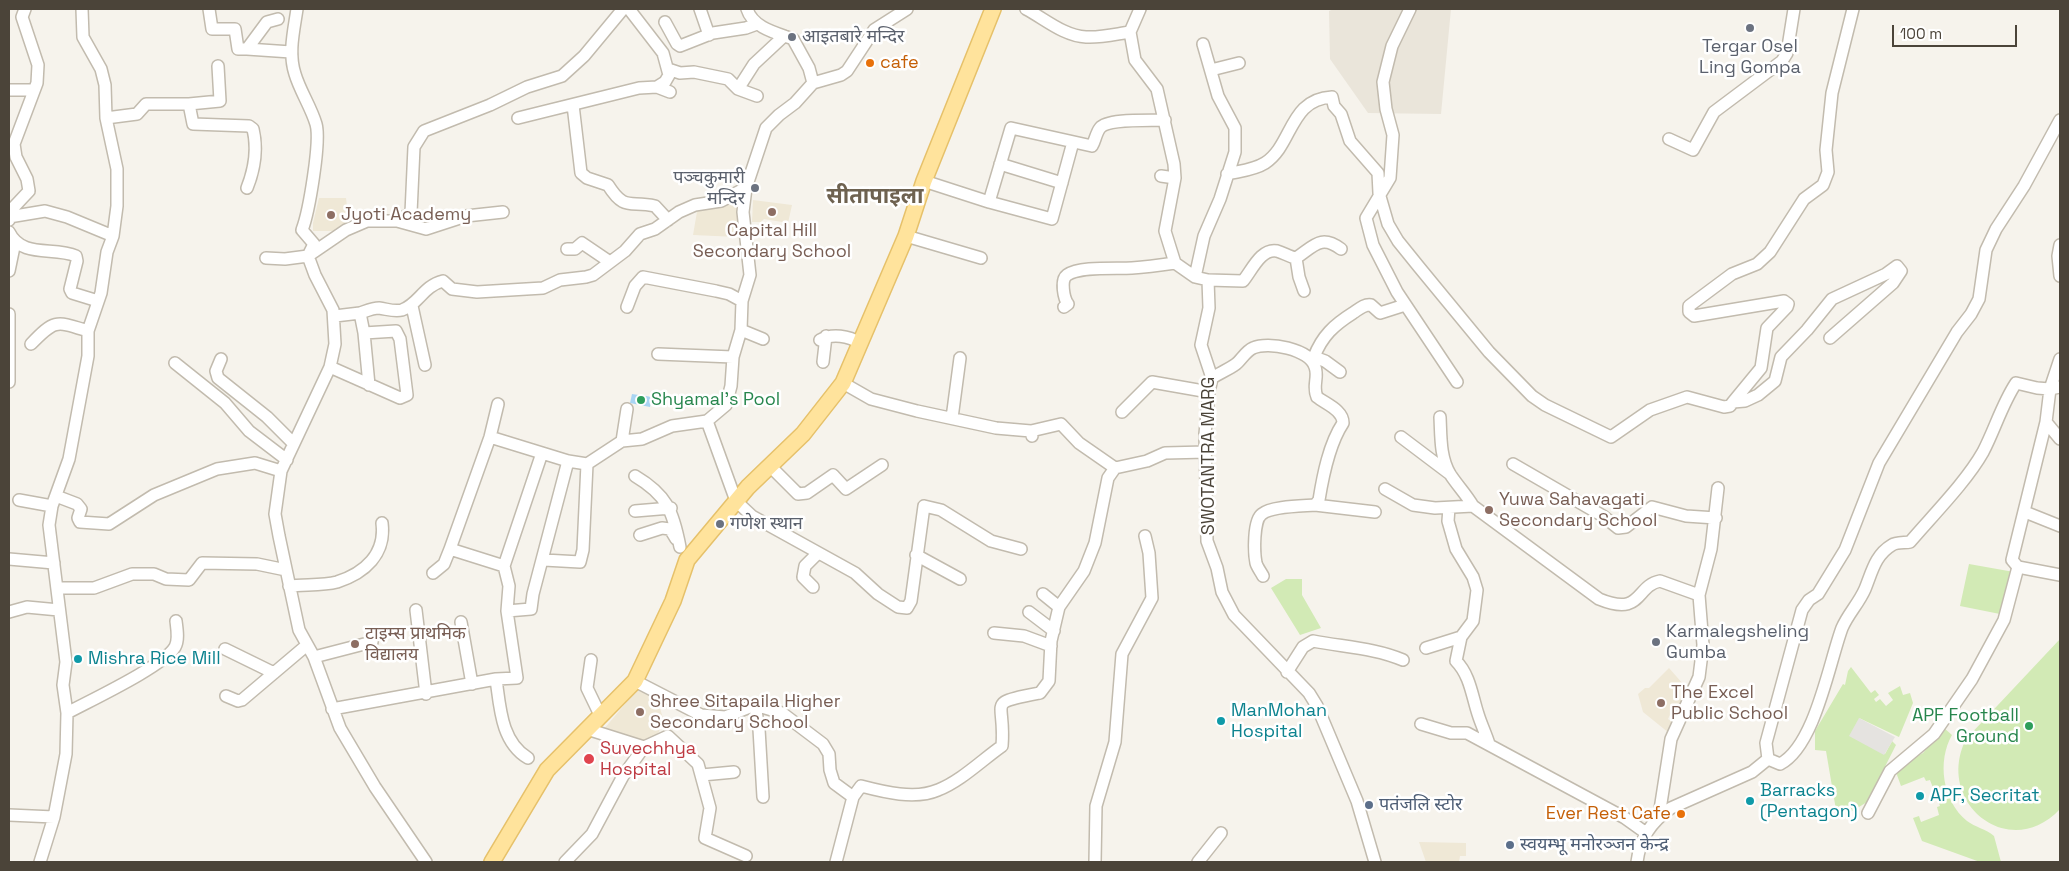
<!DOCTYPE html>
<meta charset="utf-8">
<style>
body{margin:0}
#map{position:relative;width:2069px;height:871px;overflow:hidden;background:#f6f3ec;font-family:"Space Grotesk",sans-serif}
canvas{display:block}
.frame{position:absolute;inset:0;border:10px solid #4b4439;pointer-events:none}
.scale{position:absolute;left:1892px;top:25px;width:125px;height:22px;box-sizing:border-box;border:2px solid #4b4439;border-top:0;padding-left:6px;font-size:15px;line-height:18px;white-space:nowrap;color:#4b4439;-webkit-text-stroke:4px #fff;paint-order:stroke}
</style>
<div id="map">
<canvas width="2069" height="871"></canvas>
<div class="frame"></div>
<div class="scale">100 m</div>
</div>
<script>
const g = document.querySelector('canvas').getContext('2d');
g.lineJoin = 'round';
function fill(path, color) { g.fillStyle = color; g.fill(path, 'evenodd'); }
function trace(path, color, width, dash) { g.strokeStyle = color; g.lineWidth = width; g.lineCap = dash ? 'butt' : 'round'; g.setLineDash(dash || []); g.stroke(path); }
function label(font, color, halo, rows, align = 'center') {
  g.font = font + ' "Space Grotesk","Noto Sans Devanagari",sans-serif'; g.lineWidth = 5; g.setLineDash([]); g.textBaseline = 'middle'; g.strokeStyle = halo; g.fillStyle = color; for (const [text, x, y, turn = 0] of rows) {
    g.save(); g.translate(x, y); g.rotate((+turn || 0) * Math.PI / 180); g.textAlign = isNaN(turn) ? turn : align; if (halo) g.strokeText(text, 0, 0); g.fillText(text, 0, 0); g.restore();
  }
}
fill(new Path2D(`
 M1334,9H1451L1441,114L1368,113L1330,59L1329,11Z`), '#eae5da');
fill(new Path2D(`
 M319,198H346L349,223L333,231H313V223Z
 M753,200L792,205L788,223L764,219L761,222H752Z
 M726,204L740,205L737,237L693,235L698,206L711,209Z
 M1669,668L1691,693L1672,711L1668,719L1675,724L1669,733L1643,712L1638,694L1645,688H1649Z
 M640,686L659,705L663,718L659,732L642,746L604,729Z
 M1419,842L1466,843V856H1460L1459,862H1426Z`), '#efe8d6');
fill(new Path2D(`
 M1969,564L2014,572L2005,615L1960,606Z
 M1286,579H1302V595L1321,628L1300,635L1271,588Z
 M2060,639V809C2010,863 1934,803 1966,739Z
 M1851,667L1871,693L1875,690L1879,695L1874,699L1876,702L1880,699L1886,706L1893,700L1888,693L1900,686L1903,695L1910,693L1913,703L1899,737L1859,718L1885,754L1892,741L1896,745L1867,802L1851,812L1836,810L1826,751L1815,750V731L1843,684L1845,685L1848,671Z
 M1944,728L1952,735C1937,761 1942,801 1967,821C1975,827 1986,829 1994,836L2001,862H1980L1922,841L1913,818L1919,816L1921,822L1939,815L1937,807L1940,806L1930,780L1926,781L1924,777L1901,786L1897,775L1898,766L1923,753Z`), '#d2eab5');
fill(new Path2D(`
 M1859,718L1895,737L1884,755L1849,736Z`), '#e5e3e0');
fill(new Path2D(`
 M632,394L652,397L650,407L630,403Z`), '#a9d4f2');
const minor = new Path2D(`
 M209,9L212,29H235L238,49H247L267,22L278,19
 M297,9C294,30 288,53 295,74C300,91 311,107 316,124C321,141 309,212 302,230L314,244L308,256L315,275L333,310L335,344L330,367L281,471L275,514L279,536L299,630L314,657L340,728L375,787L426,862
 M629,9L663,53L669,75L665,82L657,87
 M700,9L709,35
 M1026,9C1045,19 1064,36 1086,37C1101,38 1116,34 1130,32
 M1140,9L1130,32L1135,60L1157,89L1174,164L1175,178L1165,231L1175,263L1195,277L1208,280L1209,308L1201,345L1212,378L1209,392L1205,434L1207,541L1217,568L1222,592L1234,615L1309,693L1317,706L1357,801L1375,862
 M1410,9L1392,46L1383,82L1386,109L1393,135L1390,178L1366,218L1373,245L1397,292L1457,382
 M665,22L677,44L680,46L713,33L746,28L757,24
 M247,49L291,52
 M668,69L680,73L694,72L728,79L738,89L757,96L738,89L754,64L784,36
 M1211,70L1239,63
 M813,83L841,75L847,71L874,30L907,9
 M9,90H34
 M189,104L220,101L218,66
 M573,105L581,173L587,178L608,185C625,212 630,200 655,206L668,220
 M106,118L137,114L146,104H189L193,124L249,126L253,129C258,150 255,168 247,188
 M518,118L639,88L657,87L670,92
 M1669,139L1693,150L1714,112L1782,61L1787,53L1794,9
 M1073,142L1052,219L989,202L1011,128L1092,146C1095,141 1096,133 1100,128C1108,118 1152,121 1165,120
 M1000,164L1062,183
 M1227,174C1240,171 1254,170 1265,163C1293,145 1289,99 1332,97L1334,106L1341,114L1350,141L1378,173L1379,193L1388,224L1398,241L1419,267L1489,352L1532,396L1545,405L1611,437L1650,410L1687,397L1724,407L1730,406L1733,402L1745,401L1758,395L1775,381L1781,357L1807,330L1832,299L1886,274L1897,266L1901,271L1893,283L1830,338
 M1161,176L1175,178
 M924,181L989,202
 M9,217L13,208L29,191L27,179L16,157L14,144L37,83L38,65L22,17L25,9
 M9,220V217L45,211L67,217L113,236
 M397,221L426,229L466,216L503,212
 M9,232C22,259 54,246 76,256L77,261L70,289L72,293L98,301
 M906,236L981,258
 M2060,245L2058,256L2060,276
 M567,249H575L582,243L610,262
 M266,258L285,259L308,256L346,230L367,221H397L411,213L414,147L424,131L490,105L527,87L562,76L584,56L623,9
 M1296,258L1299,277L1304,291
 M9,271L15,242
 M1195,277L1204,236L1220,199L1235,152V128L1218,96L1203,44
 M1208,280L1243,281C1252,270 1261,248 1277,251C1284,253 1290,257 1296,258C1314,246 1321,234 1341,249
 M412,306L425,365
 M627,307L635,286L643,277L716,291L729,294L742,301
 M1064,307L1068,304C1064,299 1060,280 1067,275C1080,266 1116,269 1132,268C1146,267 1161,265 1175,263
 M360,313C366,311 373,308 379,308C387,309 394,312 402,310C419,304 423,286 443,281L452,289L477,292L543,288L560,280L586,277L593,275L625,251L640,234L655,229L679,212L695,205L721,201L746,188
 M9,314V382
 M335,316L360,313L364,333
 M741,330L763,339
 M820,340C832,333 849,336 860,343
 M31,344C55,319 56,321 88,331
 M658,354L733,357
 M1314,357C1322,336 1334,325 1353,313C1359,309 1364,304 1371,305L1380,313L1405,305
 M221,359L216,371L218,378L267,417L293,443
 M1311,359L1314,357L1325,361L1340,372
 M2060,359L2050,389L2060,387
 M823,362L826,336
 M175,363L225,403L249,431L287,460
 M330,367L400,398L407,395L400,339L396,331L364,333L369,385
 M1212,378C1220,373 1229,369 1236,364C1241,360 1246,351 1253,348C1268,341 1310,349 1315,367C1319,377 1312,386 1317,397C1326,404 1343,410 1343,423C1329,444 1323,475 1319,500L1315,505C1303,506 1271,506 1262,514C1253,520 1254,553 1256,563C1257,567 1261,572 1263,576
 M843,383L871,399L917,411L996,428L1031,431L1032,436
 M1733,402L1761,368L1767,328L1787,307L1788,304L1784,301L1694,316L1689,312V306L1732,274L1757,264L1770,252L1804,199L1823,185L1828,172L1826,150L1832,93L1853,9
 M1122,412L1152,382L1209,392
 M1440,417C1441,437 1440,457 1450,474C1457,485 1466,494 1473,506L1599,599C1643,617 1635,586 1660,581L1699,595
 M952,418L960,358
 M707,421L736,501L752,516L855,573L878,594L898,607L907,608L911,601L924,506L941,510L991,541L1021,549
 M2046,422L2060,439
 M1031,431L1061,424L1079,443L1115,468
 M490,437L568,461L587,464L622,441L642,439L672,426L707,421L726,405L731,386L733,357L741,330L742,301L750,275L743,212L746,188L766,128L779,115L795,103L813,83L809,68L793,39C776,33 753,28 747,9
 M1401,437L1450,474
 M622,441L627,409
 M1513,464L1603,516L1618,528L1626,527L1652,507L1686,516L1716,518
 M771,467L798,494L807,493L833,475L846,489L882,465
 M635,476C667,495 673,511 680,547
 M1385,489L1413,505L1435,508L1473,506
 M56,496L77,504L81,509L78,518L80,522L109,524L154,495L217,469L255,463L281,471
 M19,500L52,506
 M1315,505L1375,512
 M1449,508L1448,521L1456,549L1473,577L1477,590L1473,621L1461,637L1456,661C1470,675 1472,696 1478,714C1481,724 1486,734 1489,744
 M635,511L671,508
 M2025,512L2060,526
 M640,535L662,528L670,529L676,539
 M450,549L504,566
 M916,555L960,579
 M9,559L54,563
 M544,560L580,562L583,550L587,464
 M433,573L444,564L450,549L490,437L498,404
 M289,586C304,584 322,586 337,582C365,573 386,554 382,523
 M813,587L803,577L805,566L818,553
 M57,588H94L132,574H154L166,579L189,580L202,563L257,564L286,570
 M1043,594L1059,607
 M416,610L426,694
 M507,611L531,609L533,594L568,461
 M9,612L27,607L59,610
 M1029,612L1054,631
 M461,622L472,684
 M994,633L1024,636L1051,646
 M1426,648L1461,637
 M225,649L274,673
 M314,657L372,642
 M591,660L587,688L601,717
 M1287,672L1303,647L1313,641C1344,647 1375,648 1403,660
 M496,679C500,707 501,742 528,758
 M635,681L701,715L725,717L755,705
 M226,696L238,701L242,700L307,645
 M332,709L496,679L517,678L507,611L509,586L504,566L542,453
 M67,713C89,701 164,666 175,647C179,640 177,629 176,621
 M1421,724L1451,733H1467L1625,818L1646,833
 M587,729L644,747
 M1768,759L1780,764C1815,746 1829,663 1842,628C1848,614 1859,603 1865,589C1872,572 1875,555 1892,545C1896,542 1905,543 1910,542C1933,515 1966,482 1983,452C1995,429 2002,404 2016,383L2037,388L2050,389L2046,422L2012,560L2018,567L2060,575
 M1768,759L1766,743L1802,610L1809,600L1818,594L1845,550L1879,463L1957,332L1971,314L1979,299L1986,250L1996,229L2024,186L2060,120
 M702,775L734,772
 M763,797L759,729L755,705L782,713L823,744L829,754L830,770L834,783L853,797
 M1868,813L1890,771L1934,734L1972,679L2004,620L2018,567
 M9,815L54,817
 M1659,816L1671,739L1699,677L1703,645L1699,595L1711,549L1718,488
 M40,862L54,817L66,754L67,713L63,685L66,662L49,525L52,506L69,459L88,356V331L101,293L107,252L113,236L117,206V169L106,118L105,85L101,69L83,37L82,9
 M565,862L592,834L623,776L644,747L668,736L698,764L710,808L705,838L746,856
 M836,862L853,797L861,786C884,792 915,800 938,790C961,781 982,760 1002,746C1006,699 984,704 1040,693L1049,681L1051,641L1059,607L1084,571L1095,543L1108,478L1115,468L1147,461L1165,453L1206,452
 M1095,862L1096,806L1115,742L1122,654L1152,598L1149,553L1145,536
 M1198,862L1221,833
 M1637,862C1640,838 1651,822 1671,808L1752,772L1768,759`);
const major = new Path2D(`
 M492,862L547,770L635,681L673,601L687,560L748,487L803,434L843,383L906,236L924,181L993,9`);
trace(minor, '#c2bbae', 14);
trace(major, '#e6c16a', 18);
trace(minor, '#fff', 11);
trace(major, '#ffe39c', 15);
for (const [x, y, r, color] of [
 [1750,28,5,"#6b7280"],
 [792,37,5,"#6b7280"],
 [870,63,5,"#e8710a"],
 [755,188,5,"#6b7280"],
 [772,212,5,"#8d6e63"],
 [331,215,5,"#8d6e63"],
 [641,400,5,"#2e9e5b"],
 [1489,510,5,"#8d6e63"],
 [720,524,5,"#6b7280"],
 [1656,642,5,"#6b7280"],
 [355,644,5,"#8d6e63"],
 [78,659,5,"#0f9aa8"],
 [1661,703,5,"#8d6e63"],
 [640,712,5,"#8d6e63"],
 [1221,721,5,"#0f9aa8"],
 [2029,726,5,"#2e9e5b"],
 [589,759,6,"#e0444e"],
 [1920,796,5,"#0f9aa8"],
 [1750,801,5,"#0f9aa8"],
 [1369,805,5,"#5c6f8a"],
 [1681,814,5,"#e8710a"],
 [1510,845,5,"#5c6f8a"]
]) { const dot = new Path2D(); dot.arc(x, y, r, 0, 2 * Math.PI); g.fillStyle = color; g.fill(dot); trace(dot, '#fff', 2); }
label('18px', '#5b616d', '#fff', [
 ["आइतबारे मन्दिर",802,37],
 ["Tergar Osel",1750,47,"center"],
 ["Ling Gompa",1750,68,"center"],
 ["पञ्चकुमारी",745,178,"right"],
 ["मन्दिर",745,199,"right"],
 ["गणेश स्थान",730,524],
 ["Karmalegsheling",1666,632],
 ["Gumba",1666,653]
], 'left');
label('18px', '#c56008', '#fff', [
 ["cafe",880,63],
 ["Ever Rest Cafe",1671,814,"right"]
], 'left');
label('18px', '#785e54', '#fff', [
 ["Jyoti Academy",341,215],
 ["Capital Hill",772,231,"center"],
 ["Secondary School",772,252,"center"],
 ["Yuwa Sahavagati",1499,500],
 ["Secondary School",1499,521],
 ["टाइम्स प्राथमिक",365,634],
 ["विद्यालय",365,655],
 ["The Excel",1671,693],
 ["Public School",1671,714],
 ["Shree Sitapaila Higher",650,702],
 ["Secondary School",650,723]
], 'left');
label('18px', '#27864d', '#fff', [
 ["Shyamal's Pool",651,400],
 ["APF Football",2019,716,"right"],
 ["Ground",2019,737,"right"]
], 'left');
label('18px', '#4b4439', '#fff', [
 ["SWOTANTRA MARG",1209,456,-90]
]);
label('18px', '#0d838f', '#fff', [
 ["Mishra Rice Mill",88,659],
 ["ManMohan",1231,711],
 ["Hospital",1231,732],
 ["Barracks",1760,791],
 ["(Pentagon)",1760,812],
 ["APF, Secritat",1930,796]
], 'left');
label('18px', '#be3a42', '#fff', [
 ["Suvechhya",600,749],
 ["Hospital",600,770]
], 'left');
label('18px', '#4e5e75', '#fff', [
 ["पतंजलि स्टोर",1379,805],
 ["स्वयम्भू मनोरञ्जन केन्द्र",1520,845]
], 'left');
label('bold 22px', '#6e6250', '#fff', [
 ["सीतापाइला",875,197]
]);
</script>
